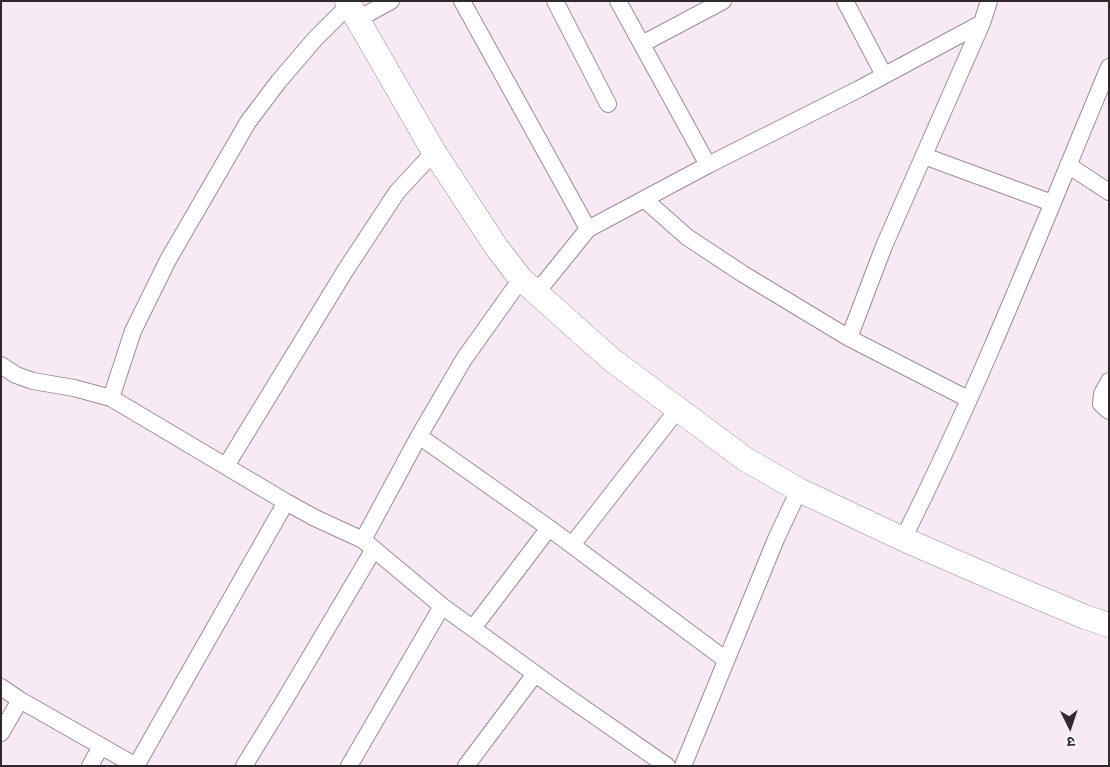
<!DOCTYPE html>
<meta charset="utf-8">
<style>
body{margin:0}
#map{position:relative;width:1110px;height:767px;overflow:hidden;background:#f8eaf5;font-family:"DejaVu Sans","Noto Sans Devanagari",sans-serif}
canvas{display:block}
.frame{position:absolute;inset:0;border:2px solid #2f292e;pointer-events:none}
.north{position:absolute;left:1045px;top:702px;width:50px;height:50px;-webkit-text-stroke:4px #fff;paint-order:stroke;rotate:176deg;font-size:14px;font-weight:700;line-height:20px;text-align:center;color:#2f292e}
.north::after{content:'';display:block;margin:auto;width:18px;height:22px;background:#2f292e;clip-path:polygon(50% 0,100% 100%,50% 72%,0 100%)}
</style>
<div id="map">
<canvas width="1110" height="767"></canvas>
<div class="frame"></div>
<div class="north">उ</div>
</div>
<script>
const g = document.querySelector('canvas').getContext('2d');
g.lineJoin = 'round';
function trace(path, color, width, dash) { g.strokeStyle = color; g.lineWidth = width; g.lineCap = dash ? 'butt' : 'round'; g.setLineDash(dash || []); g.stroke(path); }
const street = new Path2D(`
 M462,1L588,229L708,165L859,89L982,23
 M555,1L608,104
 M618,1L708,165
 M845,1L884,75
 M358,19L391,1
 M642,44L723,1
 M924,156L1052,203
 M1068,165L1109,192
 M644,199L687,237L743,274L849,338L968,399
 M537,292L588,229
 M849,338L884,246L982,23L989,1
 M1,365L16,375L33,381L74,388L111,398L286,502L315,518L363,540L442,606L559,691L667,766
 M1109,381L1102,394L1101,404L1109,411
 M111,398L133,331L168,260L248,122L279,81L315,39L349,5
 M419,436L549,528L726,660
 M226,466L345,271L397,192L434,152
 M903,539C980,386 1043,225 1109,67
 M363,540L419,436L464,359L521,279
 M572,545L678,409
 M473,628L549,528
 M1,687L20,700L136,766L286,502
 M1,733L20,700
 M90,766L101,746
 M244,766L284,701L374,549
 M349,766L442,606
 M466,766L535,674
 M683,766L776,539L799,490`);
const secondary = new Path2D(`
 M347,1L434,152L497,248L521,279L612,360L745,459L799,490L903,539L1009,585L1085,617L1109,625`);
trace(street, '#9a8d98', 18);
trace(secondary, '#9a8d98', 25);
trace(street, '#fff', 16);
trace(secondary, '#fff', 24);
</script>
